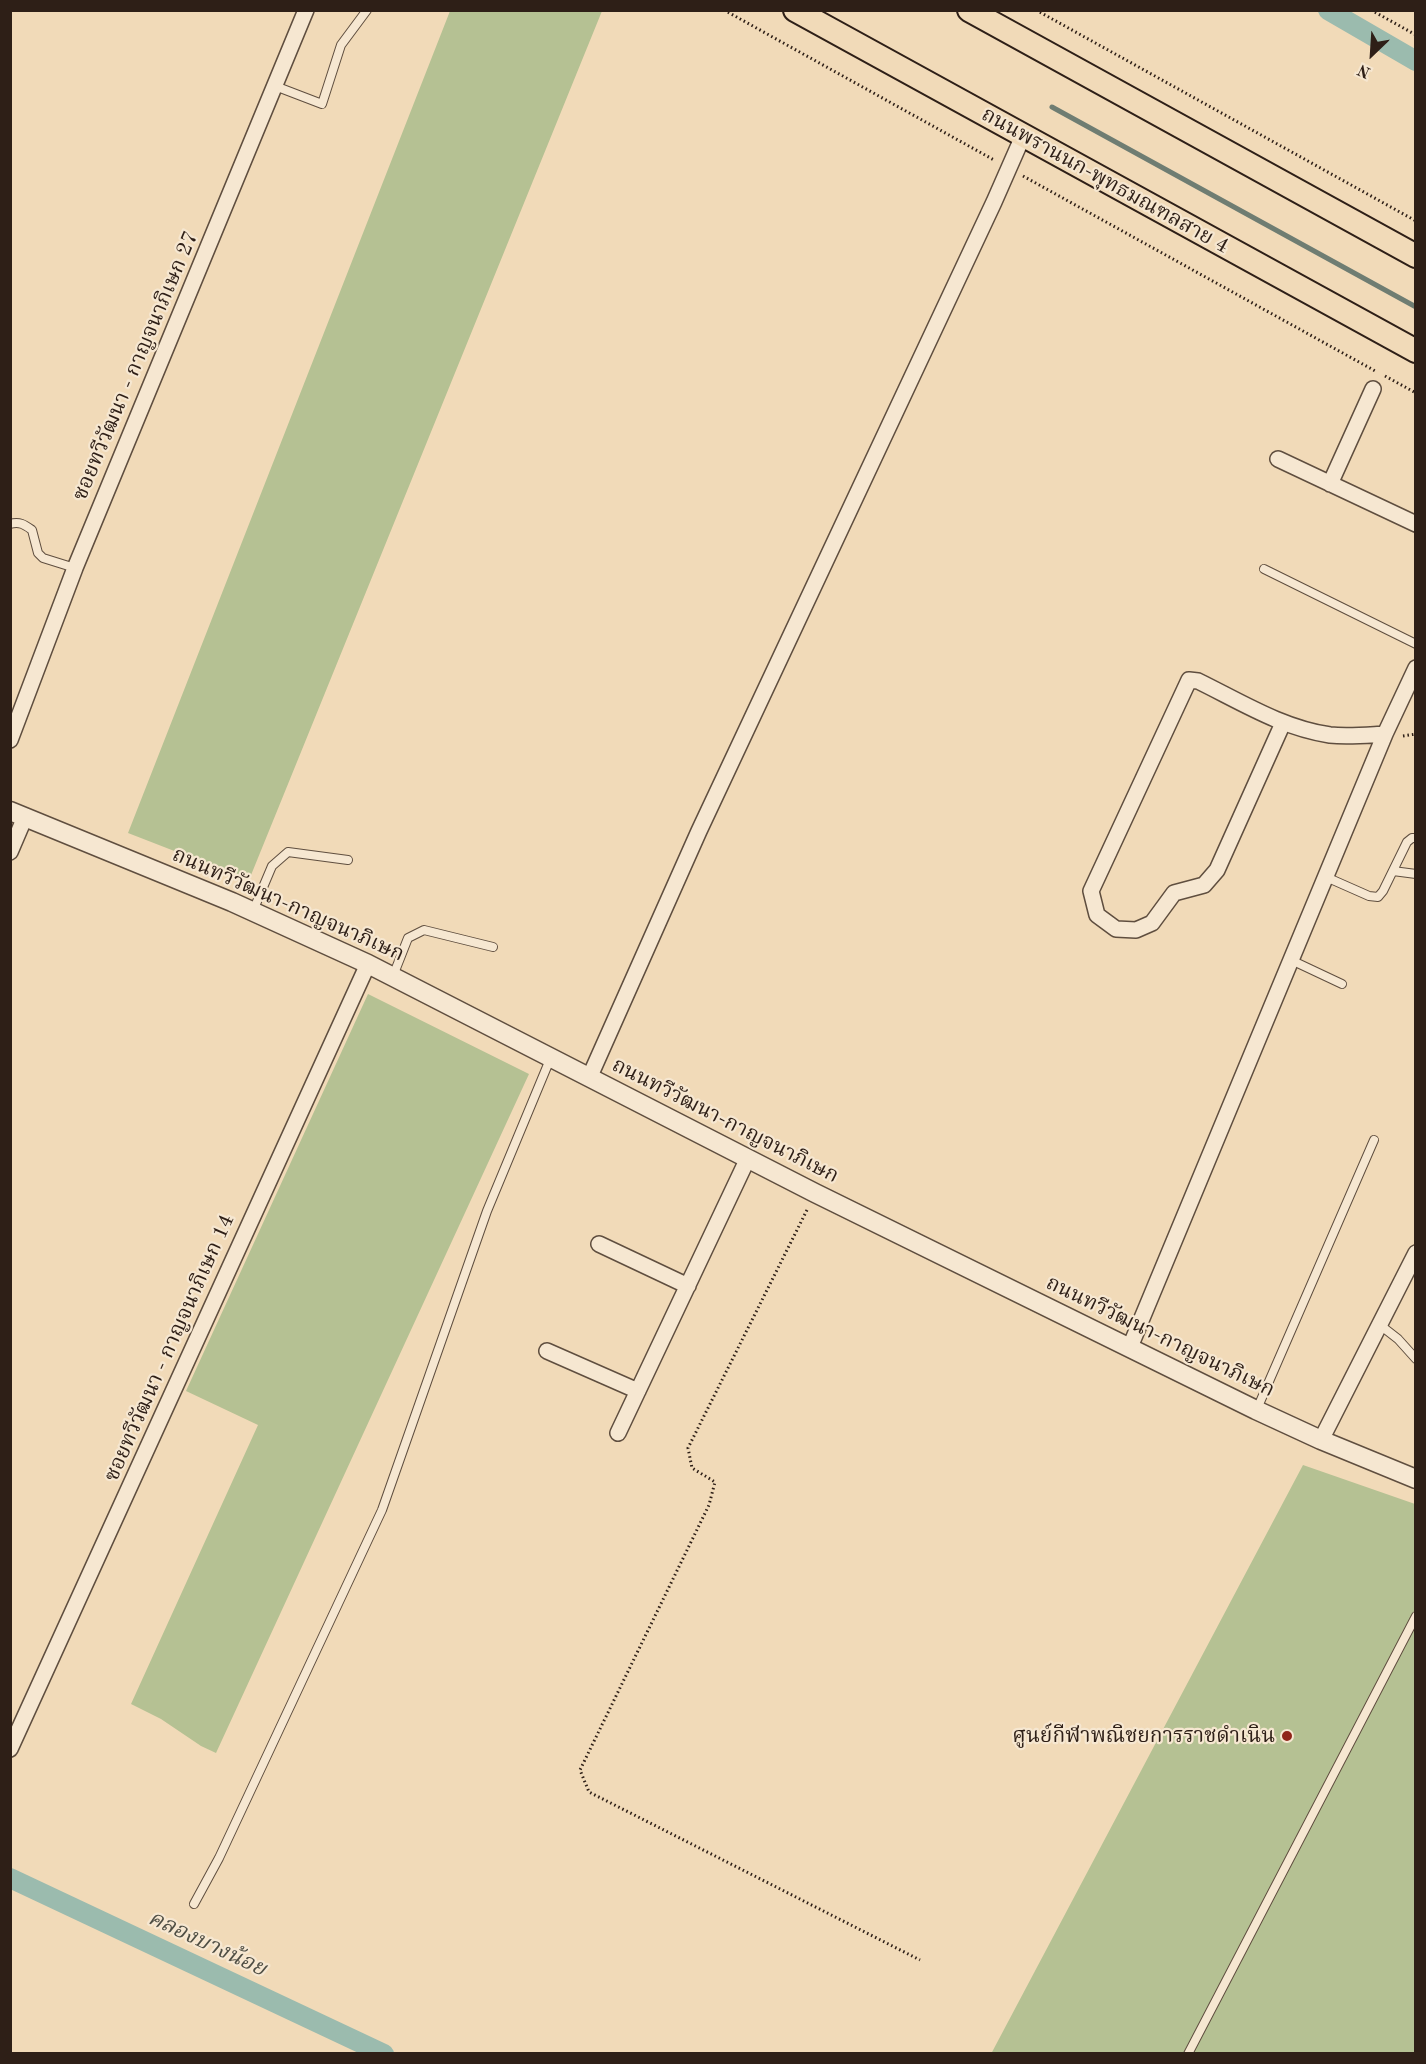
<!DOCTYPE html>
<meta charset="utf-8">
<style>
body{margin:0}
#map{position:relative;width:1426px;height:2064px;overflow:hidden;background:#f1dab8;font-family:"Old Standard TT",serif}
canvas{display:block}
.frame{position:absolute;inset:0;border:12px solid #2e1f17;pointer-events:none}
.north{position:absolute;left:1342px;top:24px;width:60px;height:60px;-webkit-text-stroke:4px #f6e7d1;paint-order:stroke;rotate:205deg;font-size:16px;font-weight:700;line-height:24px;text-align:center;color:#2e1f17}
.north::after{content:'';display:block;margin:auto;width:21px;height:27px;background:#2e1f17;clip-path:polygon(50% 0,100% 100%,50% 72%,0 100%)}
</style>
<div id="map">
<canvas width="1426" height="2064"></canvas>
<div class="frame"></div>
<div class="north">N</div>
</div>
<script>
const g = document.querySelector('canvas').getContext('2d');
g.lineJoin = 'round';
function fill(path, color) { g.fillStyle = color; g.fill(path, 'evenodd'); }
function trace(path, color, width, dash) { g.strokeStyle = color; g.lineWidth = width; g.lineCap = dash ? 'butt' : 'round'; g.setLineDash(dash || []); g.stroke(path); }
function label(font, color, halo, rows, align = 'center') {
  g.font = font + ' "Old Standard TT","Noto Serif Thai",serif'; g.lineWidth = 4.5; g.setLineDash([]); g.textBaseline = 'middle'; g.strokeStyle = halo; g.fillStyle = color; for (const [text, x, y, turn = 0] of rows) {
    g.save(); g.translate(x, y); g.rotate((+turn || 0) * Math.PI / 180); g.textAlign = isNaN(turn) ? turn : align; if (halo) g.strokeText(text, 0, 0); g.fillText(text, 0, 0); g.restore();
  }
}
fill(new Path2D(`
 M450,11H602L249,880L128,833Z
 M368,994L529,1074L216,1753L201,1746L161,1719L131,1704L258,1425L186,1391Z
 M1303,1465L1415,1504V2053L991,2054Z`), '#b5c193');
trace(new Path2D(`
 M1052,107L1416,307`), '#6f7d72', 5);
trace(new Path2D(`
 M1328,10L1416,61
 M10,1878L384,2054`), '#9bbbae', 20);
const service = new Path2D(`
 M275,86L322,104L341,45L367,10
 M10,524C20,521 25,525 32,530L38,553L43,558L75,568
 M1264,569L1416,644
 M1393,871L1416,874
 M1326,877L1369,896L1378,897L1383,891L1407,842L1412,838H1416
 M253,911L272,866L288,852L348,860
 M1291,960L1342,984
 M393,976L408,938L424,930L493,947
 M1380,1325L1398,1339L1416,1359
 M1257,1409L1374,1140
 M194,1904L219,1858L382,1510L487,1211L551,1057
 M1188,2054L1416,1616`);
const minor = new Path2D(`
 M1278,459L1416,524
 M1330,484L1373,389
 M1283,723L1217,870L1204,885L1174,893L1152,923L1136,930L1116,929L1097,915L1091,891L1189,680L1198,681C1241,702 1282,728 1330,735C1348,737 1367,735 1385,734
 M10,740L75,568L306,10
 M10,852L25,817
 M590,1076L699,831L994,202L1023,136
 M599,1244L688,1286
 M1130,1347L1385,734L1416,668
 M547,1351L638,1391
 M618,1433L748,1158
 M1321,1440L1416,1253
 M10,1749L368,964`);
const tertiary = new Path2D(`
 M10,811L232,902L368,964L815,1193L1256,1410L1321,1440L1416,1479`);
const primary = new Path2D(`
 M795,10L1416,351
 M969,10L1416,256`);
trace(service, '#5f4e3f', 10);
trace(minor, '#5f4e3f', 18);
trace(tertiary, '#5f4e3f', 21);
trace(primary, '#2e1f17', 26);
trace(new Path2D(`
 M724,10L994,160
 M1036,10L1416,221
 M1371,10L1416,35
 M1023,176L1377,372
 M1385,376L1416,393
 M1403,736L1416,734
 M807,1210L688,1448L692,1468L715,1482L709,1505L580,1770L589,1792L920,1960`), '#2e1f17', 3, [1.5, 3]);
trace(service, '#f6e7d1', 8);
trace(minor, '#f6e7d1', 15);
trace(tertiary, '#f6e7d1', 18);
trace(primary, '#f1dab8', 22);
for (const [x, y, r, color] of [
 [1287,1736,6,"#8f2418"]
]) { const dot = new Path2D(); dot.arc(x, y, r, 0, 2 * Math.PI); g.fillStyle = color; g.fill(dot); trace(dot, '#f6e7d1', 2); }
label('21px', '#2e1f17', '#f6e7d1', [
 ["ถนนพรานนก-พุทธมณฑลสาย 4",1105,181,29],
 ["ซอยทวีวัฒนา - กาญจนาภิเษก 27",136,366,-67],
 ["ถนนทวีวัฒนา-กาญจนาภิเษก",288,905,24],
 ["ถนนทวีวัฒนา-กาญจนาภิเษก",725,1121,27],
 ["ถนนทวีวัฒนา-กาญจนาภิเษก",1160,1337,26],
 ["ซอยทวีวัฒนา - กาญจนาภิเษก 14",170,1348,-66]
]);
label('21px', '#2e1f17', '#f6e7d1', [
 ["ศูนย์กีฬาพณิชยการราชดำเนิน",1275,1736]
], 'right');
label('italic 22px', '#4f4e44', '#f6e7d1', [
 ["คลองบางน้อย",207,1944,25]
]);
</script>
